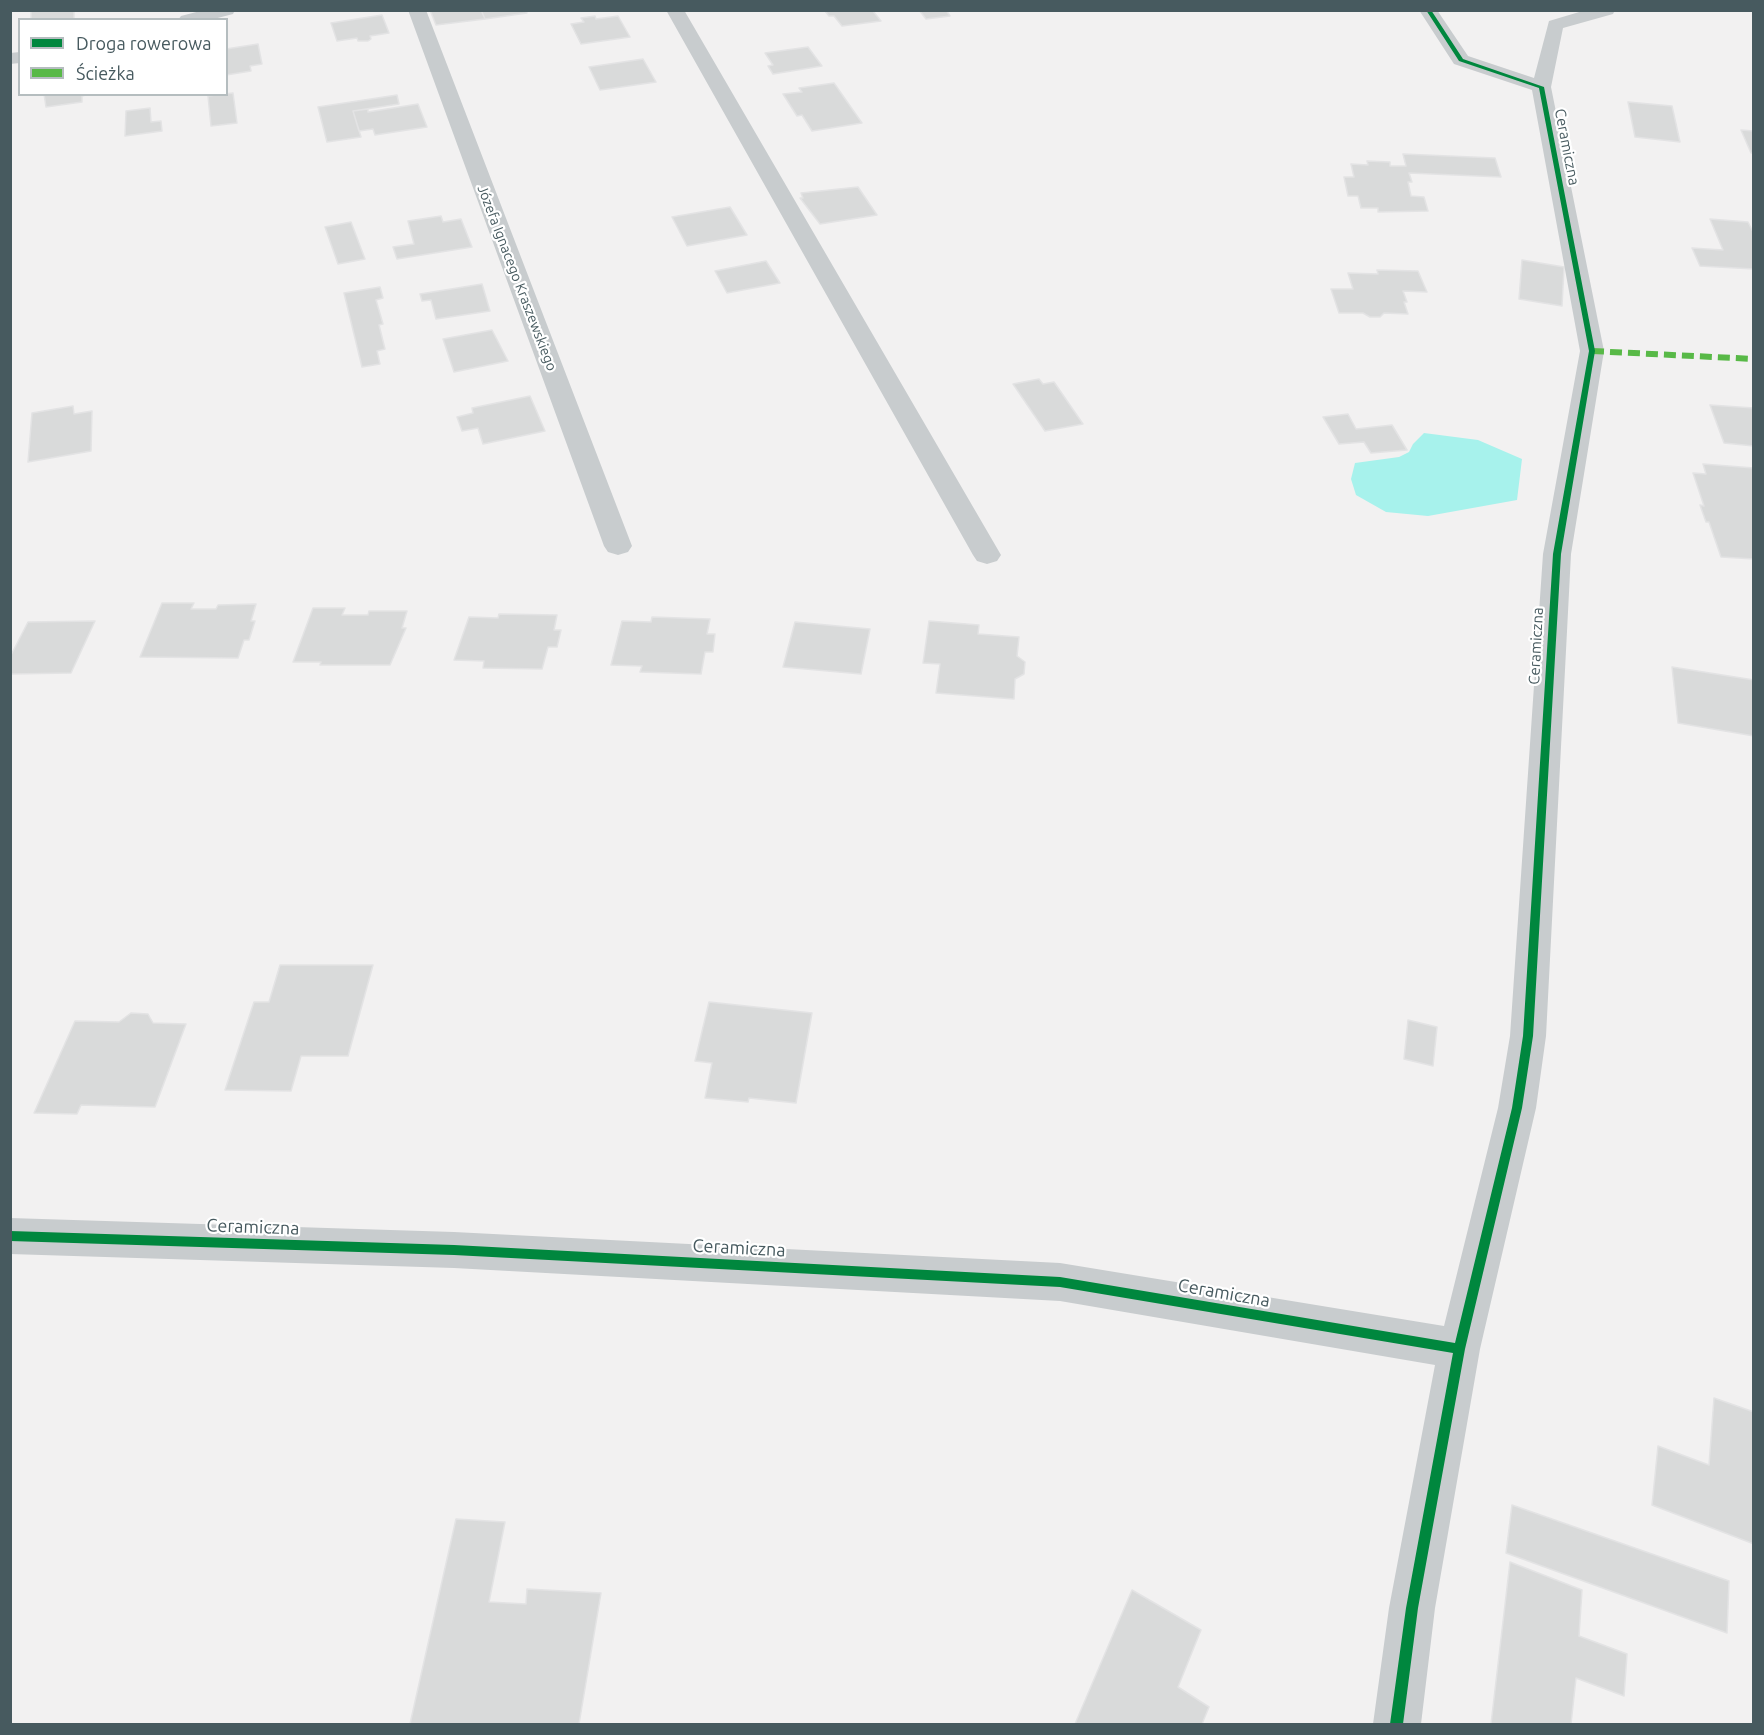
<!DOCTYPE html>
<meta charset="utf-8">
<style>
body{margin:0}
#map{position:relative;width:1764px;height:1735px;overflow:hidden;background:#f2f1f1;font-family:Ubuntu,sans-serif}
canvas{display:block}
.frame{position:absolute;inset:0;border:12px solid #475a5f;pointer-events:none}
.legend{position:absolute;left:18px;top:18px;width:210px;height:78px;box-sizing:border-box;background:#fff;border:2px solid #b5bdbf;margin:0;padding:8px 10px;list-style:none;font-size:18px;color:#475a5f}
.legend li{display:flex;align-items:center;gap:12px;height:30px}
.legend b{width:30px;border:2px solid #b5bdbf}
</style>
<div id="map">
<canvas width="1764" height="1735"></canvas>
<div class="frame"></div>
<ul class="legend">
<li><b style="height:8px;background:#00873e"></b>Droga rowerowa</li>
<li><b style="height:8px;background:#58b947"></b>Ścieżka</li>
</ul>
</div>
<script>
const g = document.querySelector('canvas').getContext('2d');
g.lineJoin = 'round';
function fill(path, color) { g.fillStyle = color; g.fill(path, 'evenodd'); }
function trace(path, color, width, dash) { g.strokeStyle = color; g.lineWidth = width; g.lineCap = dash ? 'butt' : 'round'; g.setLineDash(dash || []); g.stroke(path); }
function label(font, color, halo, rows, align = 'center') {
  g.font = font + ' Ubuntu,sans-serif'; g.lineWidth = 4.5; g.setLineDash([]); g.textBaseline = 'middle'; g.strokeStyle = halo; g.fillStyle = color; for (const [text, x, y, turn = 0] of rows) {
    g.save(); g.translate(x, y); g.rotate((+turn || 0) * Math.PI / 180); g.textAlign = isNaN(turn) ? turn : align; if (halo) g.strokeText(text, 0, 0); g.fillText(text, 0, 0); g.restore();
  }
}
fill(new Path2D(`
 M1424,433L1478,440L1522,459L1517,500L1428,516L1386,512L1356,495L1351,479L1355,463L1399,457L1409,452L1413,444Z`), '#a7f2ec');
const building = new Path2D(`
 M31,10H74V19L31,20Z
 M430,10H481L485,19L436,25Z
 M481,10H525L527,13L485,19Z
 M876,10L873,11L881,21L842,26L834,16H829L825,11Z
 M919,10H946L950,16L926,19Z
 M382,15L389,33L370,36L371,39L368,41H358L357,38L337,41L331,23Z
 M595,16L596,19L618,16L630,37L581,44L571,24L584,22L581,18Z
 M258,44L262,64L250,66L251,71L226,75V49Z
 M808,47L822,66L773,74L768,66L773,65L765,53Z
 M643,59L656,82L600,90L589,67Z
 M834,83L862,123L812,131L802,115L797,116L783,94L802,92L799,88Z
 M233,93L237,123L211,126L208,96Z
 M44,94H90L82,96V102L46,107Z
 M397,95L399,104L353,111L361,137L327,142L318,107Z
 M1628,102L1672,106L1680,142L1635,137Z
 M418,104L427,127L375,135L373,129L359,131L353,111L368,109V112Z
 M150,108L151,122L161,121L162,131L125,136L126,111Z
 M1741,130L1754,131V153H1751Z
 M1403,154L1495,158L1501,177L1409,173L1412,182H1408L1411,196L1424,197L1428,211L1378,212V208H1361L1358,196H1348L1344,177H1354L1351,164L1368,165L1367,161L1390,162V166H1406Z
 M858,187L877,215L820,224L800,198H803L801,193Z
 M730,207L747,235L687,246L672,217Z
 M441,216L443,222L461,219L472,247L397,259L393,247L414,244L408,221Z
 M1710,219L1748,222L1754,234V269L1700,266L1692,248L1723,250Z
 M351,222L365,259L338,264L325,227Z
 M1522,260L1564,267L1562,306L1519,299Z
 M766,261L780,283L727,293L715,271Z
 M1377,270L1418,271L1427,292L1403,291L1407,302H1404L1408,314L1384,313L1380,317H1370L1363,313H1339L1331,289H1353L1348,273L1378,274Z
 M482,284L490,311L436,319L431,300L422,301L420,294Z
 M380,287L383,298L376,300L383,324L379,325L385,349L377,351L380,364L362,367L344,293Z
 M492,330L508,361L454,372L443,339Z
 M1039,379L1043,384L1054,382L1083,424L1045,431L1013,384Z
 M530,396L545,431L483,444L478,428L462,431L457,417L473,413L472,408Z
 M1710,405L1754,408V446L1724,443Z
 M73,406L74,414L92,411L91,451L28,462L32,413Z
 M1348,414L1356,429L1392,425L1407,450L1371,453L1364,442L1339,444L1323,417Z
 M1703,464L1754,468V559L1721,557L1709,522H1706L1700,505L1704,506L1693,473L1706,474Z
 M162,603H194L191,609H216L218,605L256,604L251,621H255L249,640H244L238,658L140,657Z
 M313,608H345L342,615H368L369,611H407L402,628H406L390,665H320L321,662H293Z
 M499,614L557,615L554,630H561L557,647H548L542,669L483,668L484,661L454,660L469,617L498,618Z
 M652,617L710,619L707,634H715L713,652H705L701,674L640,672L642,666L611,665L622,621L651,622Z
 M95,621L71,673L10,674V657L28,622Z
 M929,621L979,625L978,634L1019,637L1017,656L1025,662L1024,674L1015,679L1014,699L936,693L940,664L923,663Z
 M795,622L870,629L861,674L783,667Z
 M1672,667L1754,680V736L1678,723Z
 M280,965H373L348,1056H301L291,1091L225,1090L254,1002H269Z
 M709,1002L812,1013L796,1103L749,1098L748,1102L705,1098L712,1063L695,1061Z
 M131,1013L148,1014L153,1023L186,1024L155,1107L81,1105L77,1114L34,1113L75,1021L119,1022Z
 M1408,1020L1437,1027L1433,1066L1404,1059Z
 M1714,1398L1754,1412V1544L1652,1505L1658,1446L1709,1465Z
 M1512,1505L1729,1581L1727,1633L1506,1553Z
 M456,1519L505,1522L489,1602L526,1604L527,1589L601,1593L579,1724H410Z
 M1510,1562L1582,1590L1579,1636L1627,1654L1624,1696L1576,1678L1571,1724H1491Z
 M1132,1590L1201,1630L1178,1687L1209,1707L1202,1724H1075Z`);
fill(building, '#d9dada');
trace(building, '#e3e3e4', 1.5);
fill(new Path2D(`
 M204,10H235L233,14L210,20H178L181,16Z
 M408,10H426L632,546L628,552L618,555L608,552L604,546Z
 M666,10H684L1001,555L997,561L987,564L977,561L973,555Z
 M1419,10H1437L1468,56L1534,78L1549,21L1586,10H1615L1613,14L1563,28L1551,87L1604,351L1571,554L1546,1036L1536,1108L1480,1349L1435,1608L1421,1724H1373L1389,1608L1435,1365L1060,1301L454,1268L10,1254V1218L454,1232L1060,1263L1444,1326L1498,1108L1510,1036L1543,554L1580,351L1532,90L1454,64Z
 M20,52V63L10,64V53Z`), '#c8ccce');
trace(new Path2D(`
 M1592,351L1754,359`), '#58b947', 6, [12, 6]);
fill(new Path2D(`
 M1426,10H1431L1463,59L1544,87L1595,351L1561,554L1533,1036L1522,1108L1465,1349L1418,1608L1403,1724H1390L1406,1608L1453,1353L1060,1287L454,1255L10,1241V1231L454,1245L1060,1277L1455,1343L1512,1108L1523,1036L1553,554L1589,351L1539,88L1459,61Z`), '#00873e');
label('14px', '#475a5f', '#fff', [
 ["Józefa Ignacego Kraszewskiego",517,278,69]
]);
label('15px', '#475a5f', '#fff', [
 ["Ceramiczna",1567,147,79],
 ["Ceramiczna",1536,646,-87]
]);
label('18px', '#475a5f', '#fff', [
 ["Ceramiczna",253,1227,2],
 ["Ceramiczna",739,1248,3],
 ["Ceramiczna",1224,1293,10]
]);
</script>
